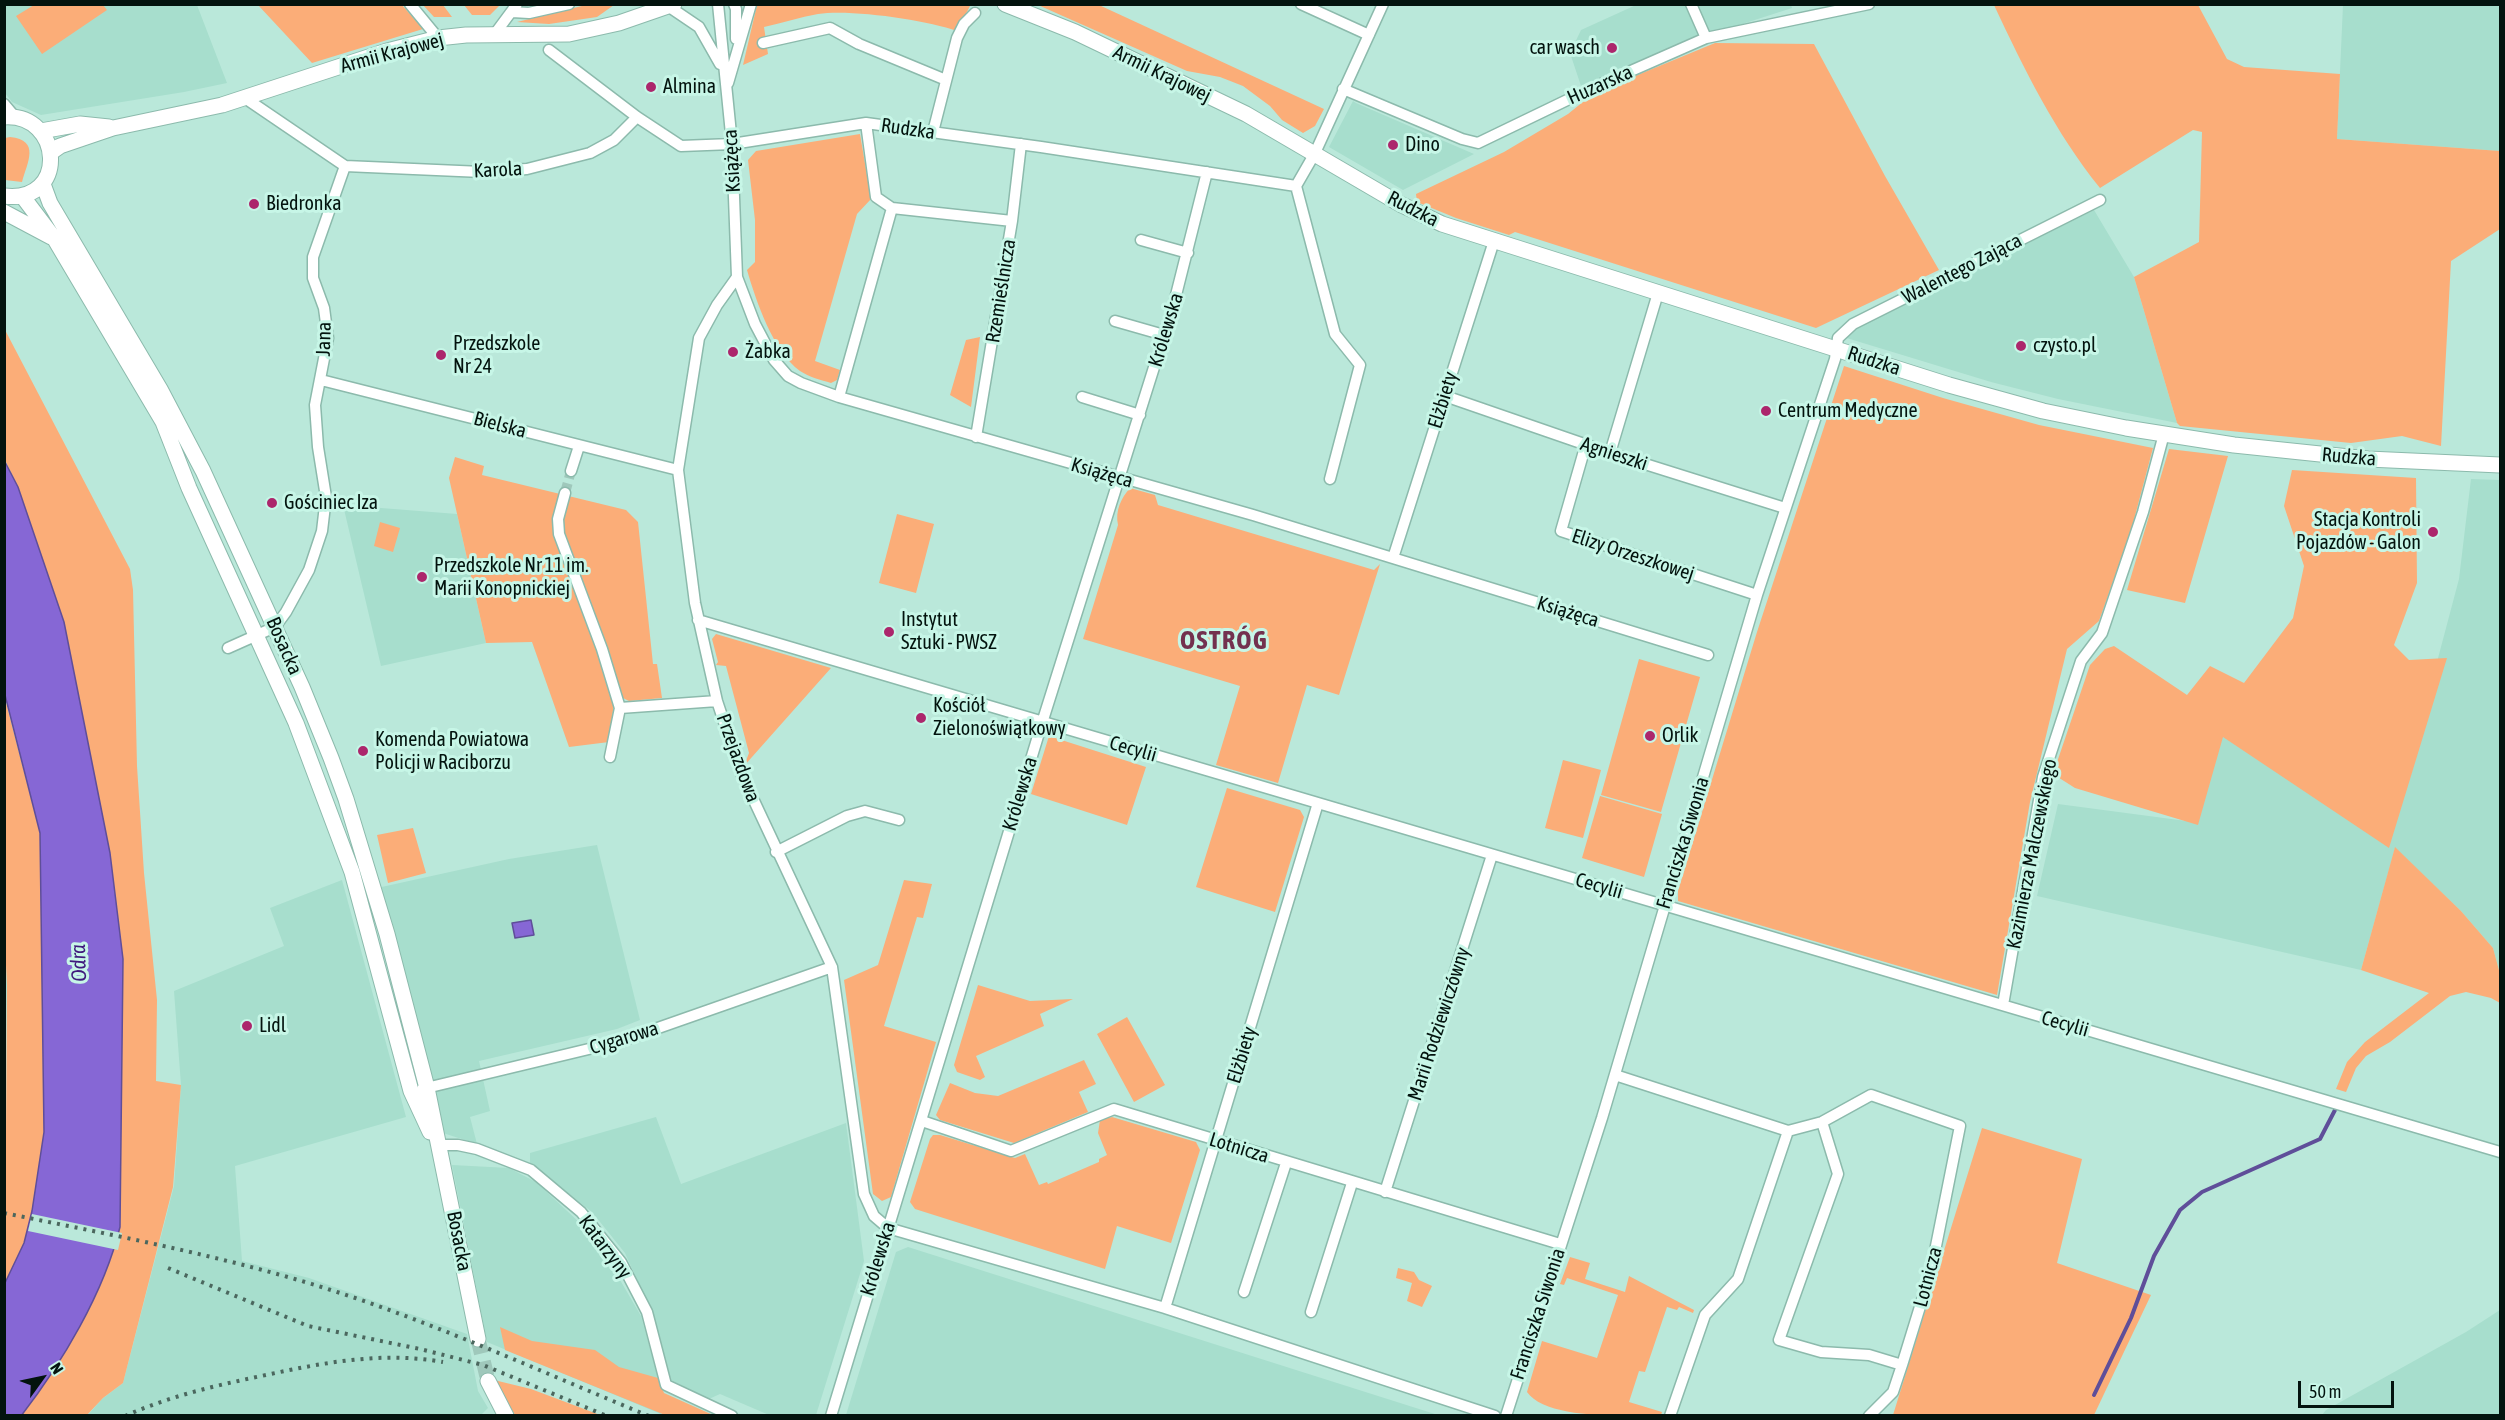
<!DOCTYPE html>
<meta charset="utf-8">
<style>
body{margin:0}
#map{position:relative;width:2505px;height:1420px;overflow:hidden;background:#bae8da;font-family:"Asap Condensed",sans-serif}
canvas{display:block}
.frame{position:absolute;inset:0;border:6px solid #03130e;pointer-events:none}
.north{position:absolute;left:12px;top:1348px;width:60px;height:60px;-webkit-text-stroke:4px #c7f6e7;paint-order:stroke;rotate:57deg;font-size:16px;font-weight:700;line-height:24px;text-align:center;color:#03130e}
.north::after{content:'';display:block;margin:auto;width:21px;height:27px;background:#03130e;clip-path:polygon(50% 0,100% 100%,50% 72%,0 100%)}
.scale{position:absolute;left:2298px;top:1381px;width:96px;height:27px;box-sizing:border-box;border:3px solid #03130e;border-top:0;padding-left:8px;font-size:18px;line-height:21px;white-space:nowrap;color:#03130e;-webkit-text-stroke:4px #c7f6e7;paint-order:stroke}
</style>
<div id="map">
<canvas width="2505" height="1420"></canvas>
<div class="frame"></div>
<div class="north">N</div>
<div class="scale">50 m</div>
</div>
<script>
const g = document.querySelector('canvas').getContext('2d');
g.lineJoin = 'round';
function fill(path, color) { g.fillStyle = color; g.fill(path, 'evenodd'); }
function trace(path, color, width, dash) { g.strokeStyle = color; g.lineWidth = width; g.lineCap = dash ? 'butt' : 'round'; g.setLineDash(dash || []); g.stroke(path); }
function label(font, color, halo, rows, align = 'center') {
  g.font = font + ' "Asap Condensed",sans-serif'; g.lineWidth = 6; g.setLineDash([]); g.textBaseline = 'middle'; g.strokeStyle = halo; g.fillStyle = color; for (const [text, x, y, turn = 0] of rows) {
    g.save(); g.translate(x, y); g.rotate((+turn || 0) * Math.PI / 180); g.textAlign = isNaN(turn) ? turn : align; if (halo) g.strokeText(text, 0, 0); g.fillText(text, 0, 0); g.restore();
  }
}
fill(new Path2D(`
 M5,4L197,5L227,83L184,92L41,115L12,102L5,93Z
 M1636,5H1791L1792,8L1705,36L1582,89L1570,53L1581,30Z
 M2343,5H2500V151L2337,139Z
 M1353,101L1356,103L1474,154L1403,190L1329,147Z
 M2094,210L2134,277L2177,423L2058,399L1991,382L1840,336Z
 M2471,479L2500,480V974L2493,948L2461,911L2395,848L2361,970L2037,896L2058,804L2194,822L2219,728L2389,843L2459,579Z
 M343,505L457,514L486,643L381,666Z
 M597,845L640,1020L617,1029L479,1061L490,1111L470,1117L477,1144L443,1133L377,888L509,859Z
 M342,880L406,1117L235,1166L242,1261L309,1278L467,1334L478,1391L488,1408L480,1416H87L102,1399L123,1383L174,1186L181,1085L174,991L284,946L270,908Z
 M4,925L7,985L5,1100H4Z
 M656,1117L681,1184L846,1123L864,1261L816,1415H769L720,1394L709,1399L671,1380L654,1317L625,1253L592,1212L530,1163V1153Z
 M452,1165L509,1168L536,1182L595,1237L641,1316L658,1378L661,1414L487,1342Z
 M908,1247L1438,1415H846L896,1252Z
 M2500,1310V1415H2322L2326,1410L2466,1332Z`), '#a7decd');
fill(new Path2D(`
 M963,4L970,6L957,31C926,20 851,9 818,14C800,17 782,23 764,27L768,54L743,65L757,5Z
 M34,5H103L107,10L42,54L16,16Z
 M258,5H402L423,29L312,63Z
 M423,5H443L452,17H434Z
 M464,5H500L490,15H472Z
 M586,5H614L597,17L549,24L517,22Z
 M1038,5H1099L1324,109L1315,126L1303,133L1282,120L1270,106L1243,86L1220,77L1187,71Z
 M1994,5H2198L2227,59L2244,67L2340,74L2337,139L2500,151V229L2451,261L2441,446L2402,436L2351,443L2180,426L2177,423L2134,277L2199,242L2202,132L2193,130L2100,188C2055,132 2024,69 1994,5Z
 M1715,43L1814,44L1885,176L1939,270L1816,328L1515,232L1509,235L1456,218L1417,202L1416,194L1504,152L1568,114L1594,93Z
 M860,134L871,199L857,214L815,361L840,370L837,380L831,383C821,380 809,377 800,371C773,351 756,301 747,270L755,262V220L748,160L756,151Z
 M10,137C41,140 27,163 22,182L5,180V138Z
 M4,328L130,569L133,590L137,766L144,873L157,1000L156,1081L181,1085L173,1187L123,1383L103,1398L87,1415H21C62,1363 104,1293 120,1227L123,959L110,853L64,622L18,487L5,460Z
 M980,337L971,407L950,395L966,340Z
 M1844,366L1943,398L2039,425L2153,448L2131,531L2099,621L2067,649L2030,802L1997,995L1678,901V891L1757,632Z
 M2169,449L2228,456L2185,603L2127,590Z
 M455,457L484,466L482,475L626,510L638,522L653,664H657L662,698L629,701L613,693L614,703L609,742L569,747L532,642L486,643L449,478Z
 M2292,470L2416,478L2417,583L2394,645L2409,660L2447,658L2389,848L2223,737L2198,825L2075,788L2053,774L2090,665L2105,649L2114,646L2187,695L2210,666L2244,683L2293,618L2304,566L2284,506Z
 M1130,488L1155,495L1158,505L1374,570L1380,564L1339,695L1307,685L1278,783L1216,765L1240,686L1083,639L1118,525C1115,511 1121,498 1130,488Z
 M897,514L934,524L916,593L879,583Z
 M380,522L400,528L393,552L374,546Z
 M716,634L831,668L744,766L749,753L726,666L716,665L718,662L712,639Z
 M1639,659L1700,677L1661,812L1601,795Z
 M4,695L40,833L44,1132L32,1211L24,1243L5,1285L7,985L4,925Z
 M1049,736L1146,767L1127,825L1031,794Z
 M1563,760L1601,770L1583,838L1545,828Z
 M1227,788L1300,810L1304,817L1275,912L1196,887Z
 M1600,796L1662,814L1644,877L1582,858Z
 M413,828L426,873L388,883L377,835Z
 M2395,847L2461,911L2493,948L2500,974V1003L2491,998L2466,992L2450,996L2390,1042L2366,1056L2356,1068L2346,1092L2336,1089L2347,1062L2365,1042L2429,993L2361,970Z
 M904,880L932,884L923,918L917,917L884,1026L936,1042L893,1190L891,1197L882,1201L873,1194L844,980L878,965Z
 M978,985L1030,1001L1073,999L1040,1014L1044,1026L976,1056L985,1077L980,1080L957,1072L954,1065Z
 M1127,1017L1165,1085L1134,1102L1097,1034Z
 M1084,1060L1096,1084L1079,1092L1088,1112L1014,1143L940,1120L936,1115L950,1083L975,1093L998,1096Z
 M1112,1117L1196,1142L1200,1150L1171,1243L1117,1226L1105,1269L915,1209L910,1202L930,1139L933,1135H940L1015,1158L1025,1154L1039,1185L1047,1182L1048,1184L1099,1162V1159L1107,1155L1098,1133L1100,1120Z
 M1982,1128L2082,1159L2057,1263L2151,1295L2094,1415H1893Z
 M1570,1257L1590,1263L1585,1279L1625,1292L1629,1276L1694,1310L1693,1313L1679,1307L1677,1310L1667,1307L1645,1372L1639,1371L1629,1402L1662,1412L1661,1415C1629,1416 1546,1420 1527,1392L1542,1341L1597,1358L1618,1295L1567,1278L1564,1285L1560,1284Z
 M1398,1268L1414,1272L1419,1280L1432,1286L1422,1307L1407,1301L1412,1283L1396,1278Z
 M500,1327L532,1341L595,1350L619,1367L658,1378L664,1393L713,1415H665L505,1350Z
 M494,1380L531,1389L600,1415H515Z`), '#fbad78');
const water = new Path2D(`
 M4,460L18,487L64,622L110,853L123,959L120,1227C104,1293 62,1363 21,1416L5,1415L4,1285L24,1243L32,1211L44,1132L40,833L5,695Z
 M531,920L534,935L515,938L512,923Z`);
fill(water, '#8667d5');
trace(water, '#5f4e99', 1.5);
fill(new Path2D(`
 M32,1214L122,1233L118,1250L28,1231Z`), '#bae8da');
trace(new Path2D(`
 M2094,1395L2131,1318L2154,1256L2180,1210L2202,1192L2320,1139L2335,1110`), '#5f4e99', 4);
trace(new Path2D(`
 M565,493L571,471`), '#9fc8bb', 10, [10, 5]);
trace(new Path2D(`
 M478,1339L488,1381`), '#9fc8bb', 15, [15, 8]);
const street = new Path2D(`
 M410,4L438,38
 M718,4L732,144L737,277L755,324L774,360L788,376L801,383L839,397L1253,515L1708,655
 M734,4L736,9V39
 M1301,4L1369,35
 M1691,4L1706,38
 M668,6L699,27L720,64
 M512,12L529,13L569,4
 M494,35L517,4
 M763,43L830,28L859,44L946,80
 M549,50L637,117L681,146L732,144L866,123L1041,147L1296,186L1315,153L1383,4
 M728,83L751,4
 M1343,89L1462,139L1478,143L1590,89L1706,38L1869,4
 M4,104L15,117
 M866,123L876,197L892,208L1012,221
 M933,132L957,38L964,24L975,13
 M345,166L482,172L527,169L590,153L614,140L637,117
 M1296,186L1335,334L1360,365L1330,479
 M1141,240L1188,253
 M737,277L717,305L699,338L678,470L695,603L717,701L741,773L832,967L864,1194L874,1216L888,1228L1165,1308L1495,1416
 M1115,321L1164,335
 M321,380L678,470
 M1445,396L1610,453L1785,508
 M839,397L892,208
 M1082,397L1140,415
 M976,437L1012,221L1021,144
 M1586,444L1561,531L1757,595
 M1610,453L1658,293
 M571,471L579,446
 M565,493L558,519L559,534L602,649L620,708L717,701
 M1393,558L1494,241
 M698,620L2500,1152
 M228,648L275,627L286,612L309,570L322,531L326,497L318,447L315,405L328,338L324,308L313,278V257L345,166L245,98
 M610,757L620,708
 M776,852L847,816L865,811L899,820
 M2003,1005L2043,777L2081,661L2102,633L2143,512L2164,434
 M1615,1075L1788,1131L1822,1122L1871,1095L1960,1126L1931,1271L1902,1365L1893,1392L1869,1416
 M422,1089L618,1042L832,967
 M922,1121L1011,1151L1114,1109L1560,1244
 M1822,1122L1838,1174L1779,1340L1821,1352L1869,1355L1902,1365
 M438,1145H458L477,1149L531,1170L581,1212L621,1262L647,1312L666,1385L732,1416
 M1385,1192L1492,855
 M1244,1292L1286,1163
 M1165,1308L1318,803
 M1311,1312L1352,1183
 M831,1416L1042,723L1173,307L1207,172
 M1506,1416L1602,1118L1757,595L1835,359L1838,338L1853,324L2100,200
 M1670,1416L1705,1315L1738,1279L1788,1131`);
const secondary = new Path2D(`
 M1005,4L1075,32L1246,114L1400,204L1442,224L1949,385L2043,411L2126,428L2234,445L2368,459L2500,465
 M4,117C63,113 69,204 4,196
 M41,131L80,124L109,127
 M50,153L60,146L113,128L222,105L387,51L438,38L466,35L569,34L619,23L674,4
 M43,184L50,203L160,389L203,471L302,687L331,758L346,799L387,934L427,1088L478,1339
 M23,197L54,238L163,422L189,488L296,723L352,872L411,1091L430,1132
 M4,212L51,237
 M488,1381L506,1416`);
trace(street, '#8cbaac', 13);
trace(secondary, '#8cbaac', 17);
trace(street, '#fff', 10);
trace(secondary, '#fff', 15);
trace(new Path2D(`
 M4,1213C108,1234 213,1254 315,1285C429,1320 539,1371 649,1416
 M168,1268L308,1326L420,1349L483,1365L607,1416
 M125,1416C170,1396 214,1386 261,1376C322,1363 381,1351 443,1362`), '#4b675e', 4, [3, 6]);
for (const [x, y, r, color] of [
 [1612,48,6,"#ac266c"],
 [651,87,6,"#ac266c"],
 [1393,145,6,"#ac266c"],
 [254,204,6,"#ac266c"],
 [2021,346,6,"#ac266c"],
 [733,352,6,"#ac266c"],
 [441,355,6,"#ac266c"],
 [1766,411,6,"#ac266c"],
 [272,503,6,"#ac266c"],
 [2433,532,6,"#ac266c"],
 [422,577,6,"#ac266c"],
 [889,632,6,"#ac266c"],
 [921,718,6,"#ac266c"],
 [1650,736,6,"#ac266c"],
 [363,751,6,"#ac266c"],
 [247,1026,6,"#ac266c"]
]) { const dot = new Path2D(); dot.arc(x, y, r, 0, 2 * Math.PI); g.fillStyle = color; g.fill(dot); trace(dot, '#c7f6e7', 2); }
label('20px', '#03130e', '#c7f6e7', [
 ["car wasch",1600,48,"right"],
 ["Almina",663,87],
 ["Dino",1405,145],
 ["Biedronka",266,204],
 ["Przedszkole",453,344],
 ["Nr 24",453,367],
 ["czysto.pl",2033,346],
 ["Żabka",745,352],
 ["Centrum Medyczne",1778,411],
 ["Gościniec Iza",284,503],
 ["Stacja Kontroli",2421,520,"right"],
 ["Pojazdów - Galon",2421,543,"right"],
 ["Przedszkole Nr 11 im.",434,566],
 ["Marii Konopnickiej",434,589],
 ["Instytut",901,620],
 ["Sztuki - PWSZ",901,643],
 ["Kościół",933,706],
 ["Zielonoświątkowy",933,729],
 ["Orlik",1662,736],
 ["Komenda Powiatowa",375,740],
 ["Policji w Raciborzu",375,763],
 ["Lidl",259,1026]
], 'left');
label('20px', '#03130e', '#c7f6e7', [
 ["Armii Krajowej",392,53,-15],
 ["Armii Krajowej",1162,74,26],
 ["Huzarska",1600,85,-24],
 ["Rudzka",908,129,8],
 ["Książęca",732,161,-93],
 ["Karola",498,170,-3],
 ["Rudzka",1413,209,27],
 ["Walentego Zająca",1962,269,-27],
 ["Rzemieślnicza",1001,291,-81],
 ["Królewska",1166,330,-73],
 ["Jana",324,339,-88],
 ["Rudzka",1874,361,18],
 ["Elżbiety",1443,400,-73],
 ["Bielska",500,425,15],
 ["Agnieszki",1614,454,18],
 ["Rudzka",2349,457,5],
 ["Książęca",1102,473,16],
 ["Elizy Orzeszkowej",1633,555,18],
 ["Książęca",1568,612,17],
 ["Bosacka",284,646,66],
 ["Cecylii",1133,749,16],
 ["Przejazdowa",738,758,70],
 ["Królewska",1020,794,-73],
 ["Franciszka Siwonia",1683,843,-73],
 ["Kazimierza Malczewskiego",2032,854,-79],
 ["Cecylii",1599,886,16],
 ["Marii Rodziewiczówny",1439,1024,-72],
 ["Cecylii",2065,1024,16],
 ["Cygarowa",624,1038,-17],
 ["Elżbiety",1242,1055,-73],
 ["Lotnicza",1239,1148,17],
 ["Bosacka",459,1241,79],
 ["Katarzyny",605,1247,53],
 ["Królewska",878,1259,-73],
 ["Lotnicza",1928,1277,-75],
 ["Franciszka Siwonia",1538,1314,-72]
]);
label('italic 21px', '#401a7d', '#c7f6e7', [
 ["Odra",79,963,-92]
]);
g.letterSpacing = '1.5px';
label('bold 26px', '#73314f', '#c7f6e7', [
 ["OSTRÓG",1224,641]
]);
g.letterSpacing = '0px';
</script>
